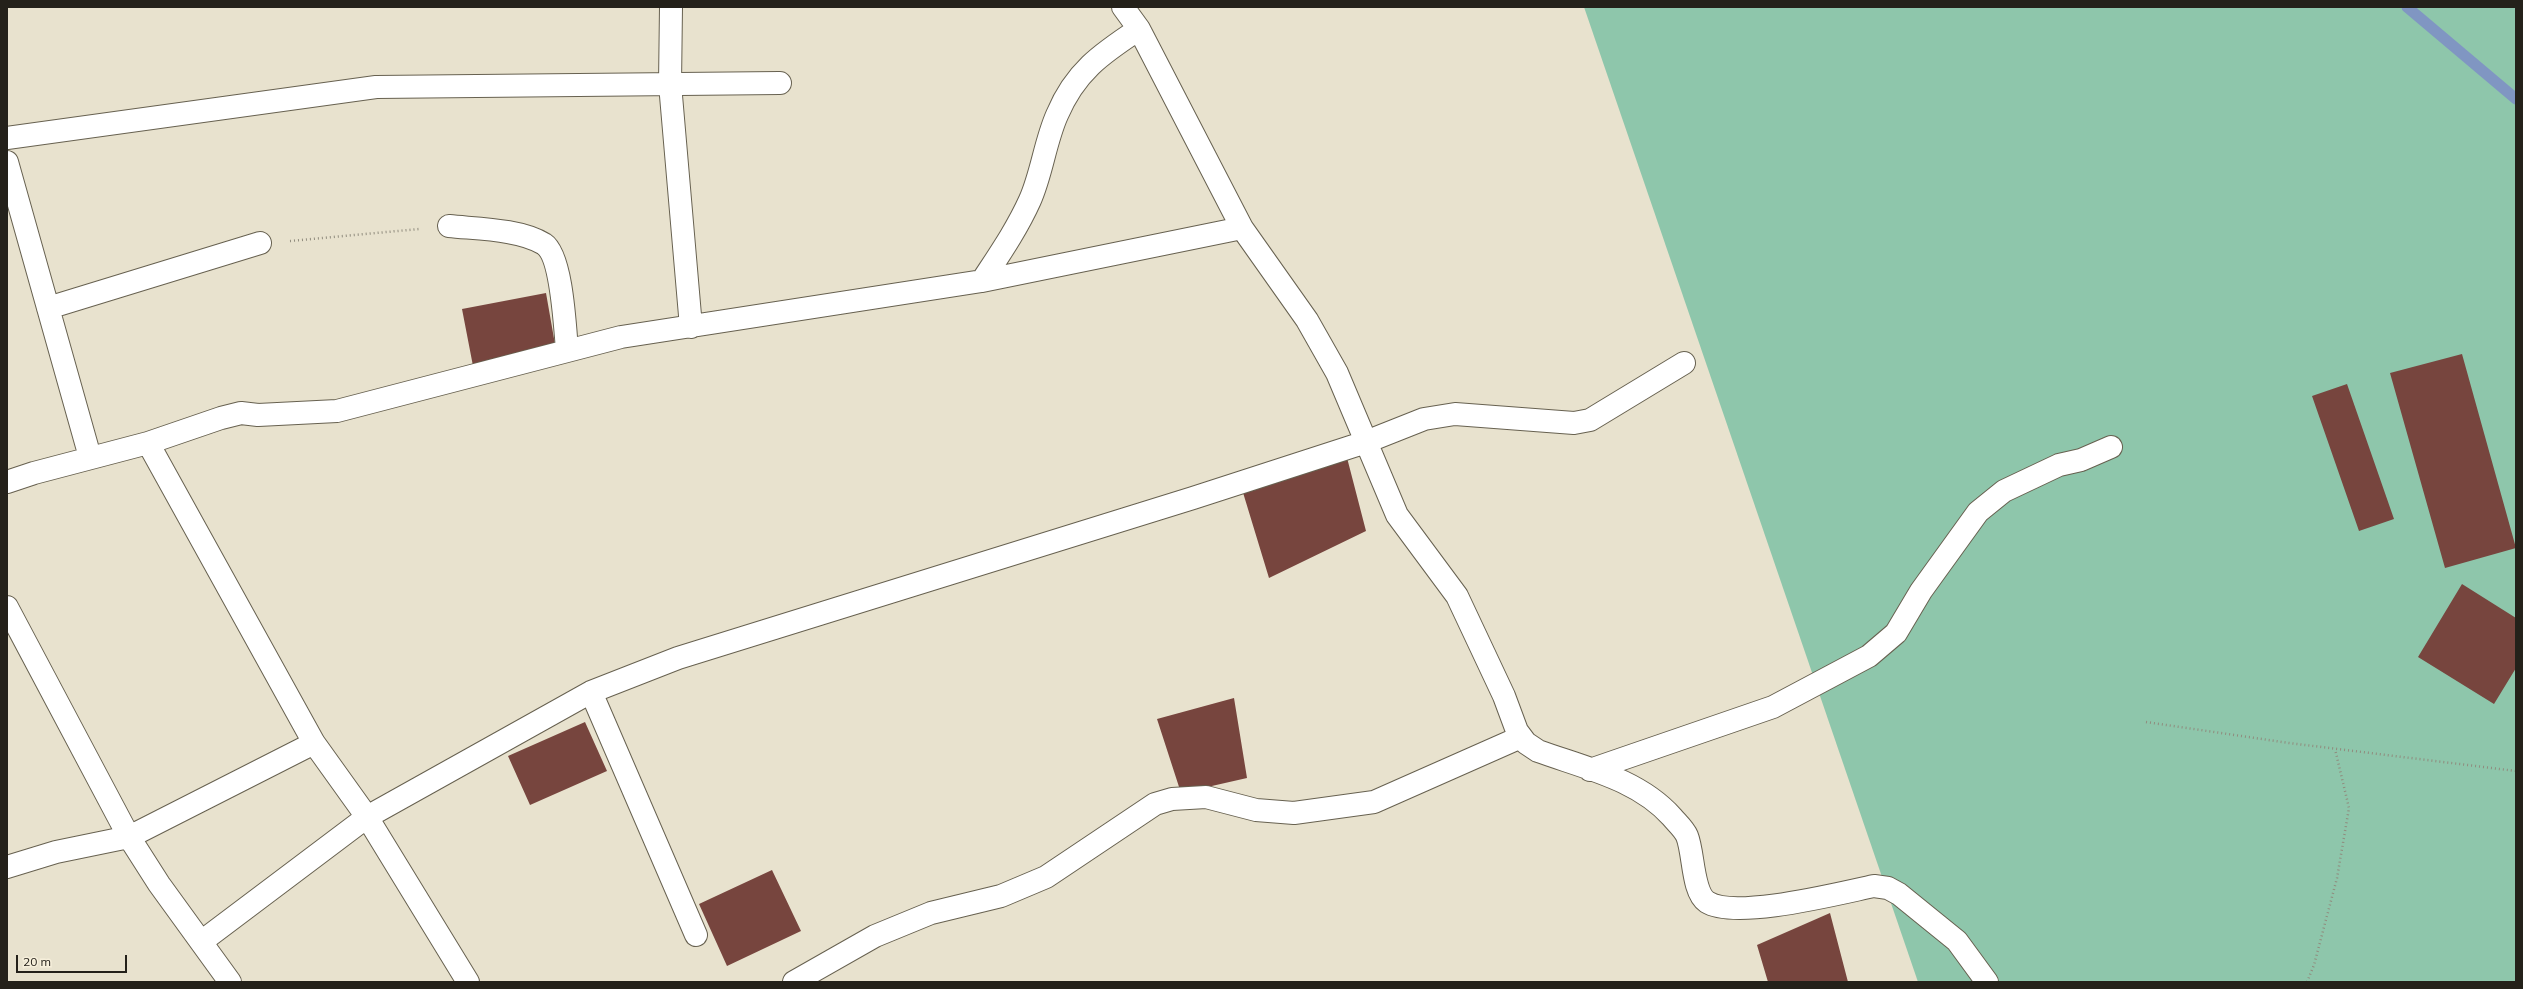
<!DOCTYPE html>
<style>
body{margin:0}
#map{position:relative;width:2523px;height:989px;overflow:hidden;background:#e8e2ce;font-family:Mulish,sans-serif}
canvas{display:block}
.frame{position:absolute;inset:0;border:8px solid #24211a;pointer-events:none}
.scale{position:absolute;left:16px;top:955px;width:111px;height:18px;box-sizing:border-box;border:2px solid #24211a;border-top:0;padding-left:5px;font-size:12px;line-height:14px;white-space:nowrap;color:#24211a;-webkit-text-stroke:3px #f6efdb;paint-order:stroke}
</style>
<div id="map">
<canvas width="2523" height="989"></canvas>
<div class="frame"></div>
<div class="scale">20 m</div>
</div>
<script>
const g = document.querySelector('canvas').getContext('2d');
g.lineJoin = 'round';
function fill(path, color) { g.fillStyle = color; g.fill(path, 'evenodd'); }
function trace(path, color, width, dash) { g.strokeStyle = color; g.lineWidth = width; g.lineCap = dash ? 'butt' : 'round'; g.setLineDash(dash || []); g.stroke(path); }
fill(new Path2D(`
 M1584,7H2516V982H1918Z`), '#8ec6ab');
trace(new Path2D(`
 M2407,7L2516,99`), '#8096c2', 11);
fill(new Path2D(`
 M546,293L556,350L473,366L462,309Z
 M2462,354L2516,548L2445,568L2390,373Z
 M2347,384L2394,519L2359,531L2312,396Z
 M1345,450L1366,531L1269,578L1241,486Z
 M2462,584L2516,618V668L2494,704L2418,657Z
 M1234,698L1247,778L1181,793L1157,719Z
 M585,722L607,771L530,805L508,756Z
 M772,870L801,931L727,966L699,904Z
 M1830,913L1848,982H1768L1757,945Z`), '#77453e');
const minor = new Path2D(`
 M671,7L670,84L691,327
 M1123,7L1139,29L1242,228L1307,320L1337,373L1397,515L1457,596L1504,696L1517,731L1526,743L1538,751C1585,768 1638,779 1672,817C1677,823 1684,829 1687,836C1694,853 1692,892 1707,902C1735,920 1840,893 1874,886L1888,888L1899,894L1957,941L1987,982
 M7,138L376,87L780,83
 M7,162L90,457
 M449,226C477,229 520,229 544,244C562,256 565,328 567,350
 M982,281L1242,228
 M48,308L260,243
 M148,443L314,743L367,817L468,982
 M7,482L34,473L148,443L221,418L241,413L258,415L337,411L621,337L982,281C999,255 1017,229 1030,200C1042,173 1045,142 1057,115C1075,72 1101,54 1139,29
 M7,607L129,837L159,884L230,982
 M591,692L696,935
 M1590,770L1773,707L1869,656L1896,633L1921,591L1978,512L2004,491L2059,465L2081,460L2111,447
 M7,867L56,852L129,837L314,743
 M201,942L367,817L591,692L678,658L1193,498L1366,442L1424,419L1455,414L1574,423L1590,420L1684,363
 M794,982L875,936L931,913L1001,896L1046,877L1155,804L1172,799L1206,797L1256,810L1294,813L1374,802L1521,737`);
trace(minor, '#676150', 24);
trace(new Path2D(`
 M290,241L419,229
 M2146,722L2289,743L2516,771
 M2307,982L2314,965L2337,878L2349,808L2335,749`), '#908c7e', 2.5, [1, 3]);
trace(minor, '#fff', 22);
</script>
